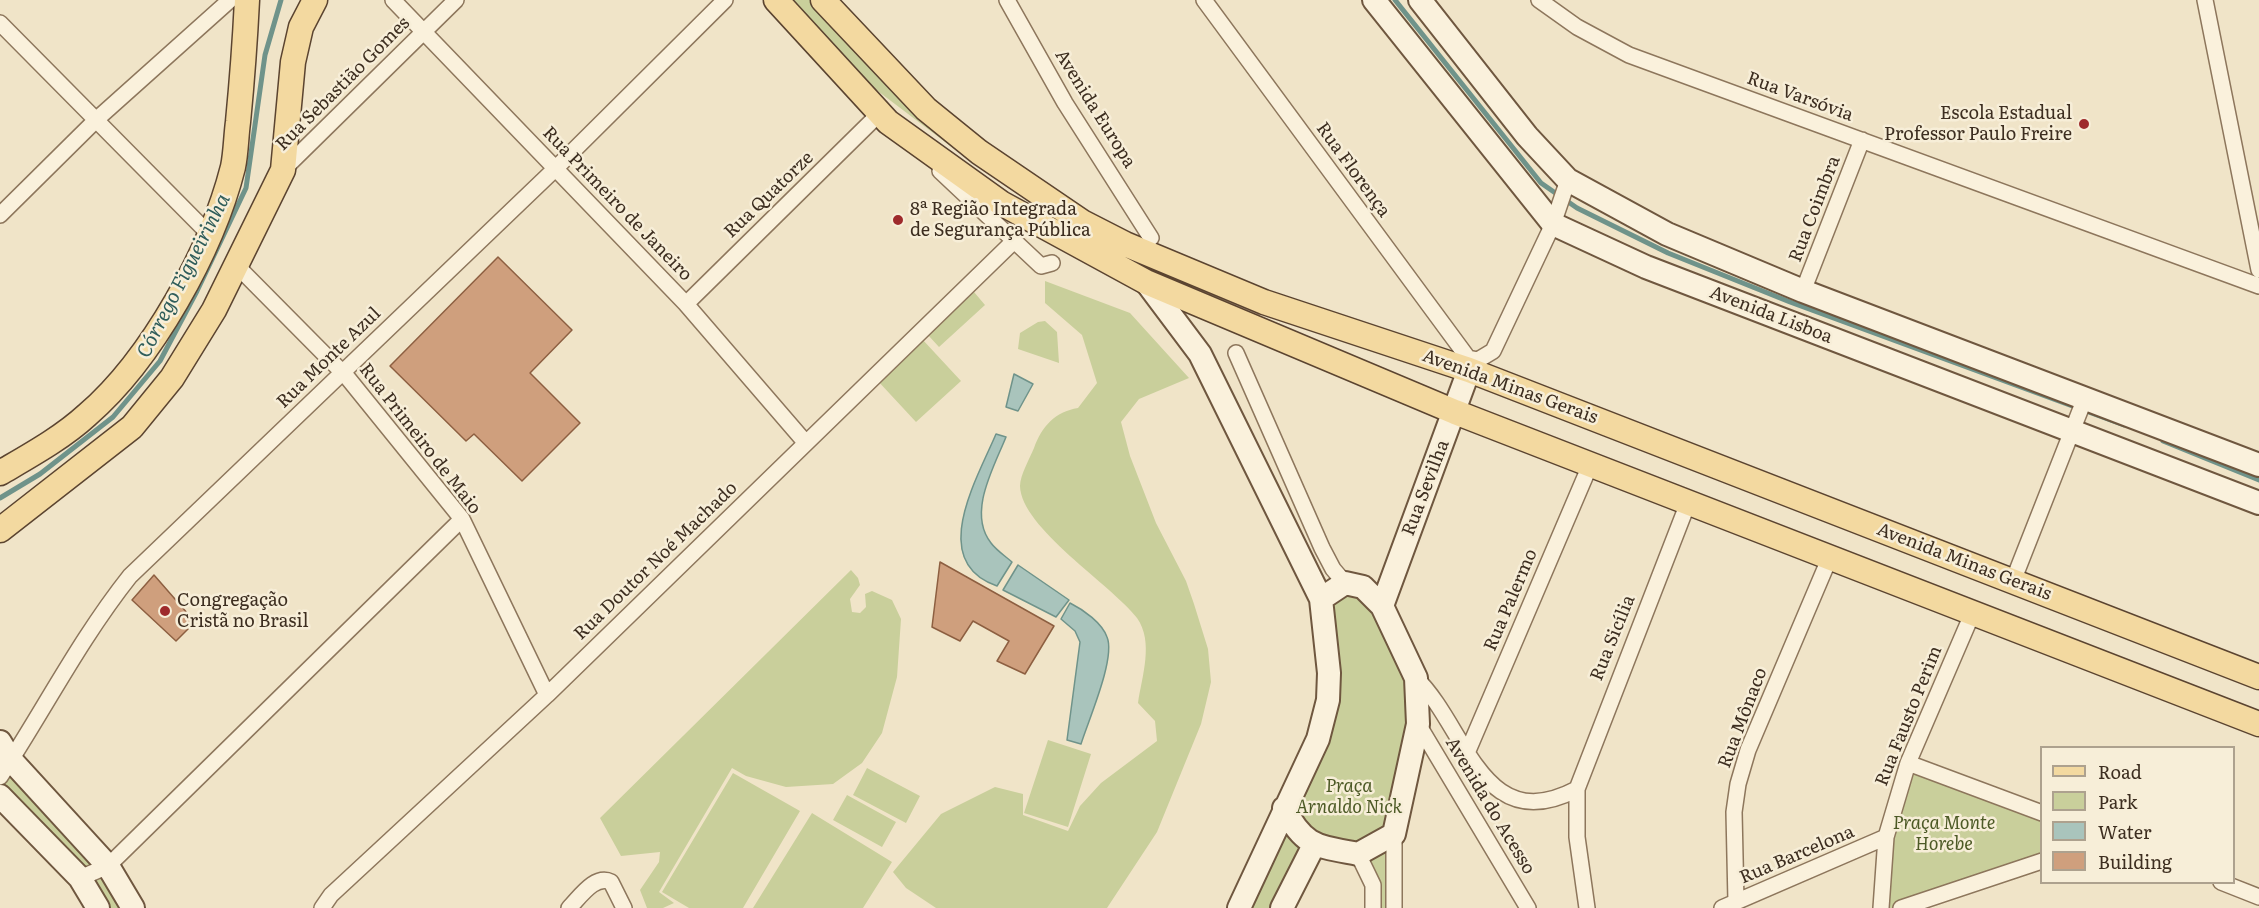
<!DOCTYPE html>
<meta charset="utf-8">
<style>
body{margin:0}
#map{position:relative;width:2259px;height:908px;overflow:hidden;background:#f0e4c8;font-family:Literata,serif}
canvas{display:block}
.legend{position:absolute;left:2040px;top:746px;width:195px;height:138px;box-sizing:border-box;background:#f7eed8;border:2px solid #ada18e;margin:0;padding:8px 10px;list-style:none;font-size:18px;color:#3d2e20}
.legend li{display:flex;align-items:center;gap:12px;height:30px}
.legend b{width:30px;border:2px solid #ada18e}
</style>
<div id="map">
<canvas width="2259" height="908"></canvas>
<ul class="legend">
<li><b style="height:8px;background:#f3d9a0"></b>Road</li>
<li><b style="height:16px;background:#c9cf9b"></b>Park</li>
<li><b style="height:16px;background:#a9c4bc"></b>Water</li>
<li><b style="height:16px;background:#cf9f7d"></b>Building</li>
</ul>
</div>
<script>
const g = document.querySelector('canvas').getContext('2d');
g.lineJoin = 'round';
function fill(path, color) { g.fillStyle = color; g.fill(path, 'evenodd'); }
function trace(path, color, width, dash) { g.strokeStyle = color; g.lineWidth = width; g.lineCap = dash ? 'butt' : 'round'; g.setLineDash(dash || []); g.stroke(path); }
function label(font, color, halo, rows, align = 'center') {
  g.font = font + ' Literata,serif'; g.lineWidth = 5; g.setLineDash([]); g.textBaseline = 'middle'; g.strokeStyle = halo; g.fillStyle = color; for (const [text, x, y, turn = 0] of rows) {
    g.save(); g.translate(x, y); g.rotate((+turn || 0) * Math.PI / 180); g.textAlign = isNaN(turn) ? turn : align; if (halo) g.strokeText(text, 0, 0); g.fillText(text, 0, 0); g.restore();
  }
}
fill(new Path2D(`
 M790,0H812L962,150L959,152L953,148L858,76Z
 M1045,281L1130,313L1189,378L1139,399L1121,422L1130,456L1156,523L1186,581L1194,604L1208,649L1211,682L1201,724L1157,832L1107,908H936L906,888L893,872L941,814L995,787L1023,794V815L1068,831L1080,806L1101,783L1157,741L1155,721L1138,703C1142,676 1154,642 1137,618C1112,585 1021,528 1020,486C1020,475 1030,458 1034,448C1042,426 1055,412 1078,408L1097,383L1082,335L1045,303Z
 M974,292L985,305L939,347L928,335Z
 M1045,321L1057,332L1059,363L1018,349L1020,333L1038,322Z
 M922,339L961,381L916,422L877,380Z
 M851,570L858,578L860,585L850,599L852,612L860,613L866,607L865,594L872,591L892,600L901,619L897,677L882,733L862,763L833,784L786,787L746,776L732,768L659,892L674,903L663,908H647L640,890L659,862L660,852L621,856L600,818Z
 M1363,588L1416,678L1394,834V908H1373L1357,854L1315,845L1282,908H1239L1318,739L1321,599Z
 M1048,740L1091,754L1068,827L1024,813Z
 M11,760L133,908H98L0,796V777Z
 M1908,763L2041,813V861L1901,908H1881L1886,837Z
 M867,768L920,796L906,823L853,795Z
 M733,773L800,811L743,908H689L662,892Z
 M847,795L896,822L882,847L833,820Z
 M812,813L892,862L863,908H753Z`), '#c9cf9b');
const water = new Path2D(`
 M1014,374L1033,384L1018,411L1006,407Z
 M996,434L1006,437C994,467 967,513 991,543C996,550 1005,556 1012,562L997,586C927,562 977,479 996,434Z
 M1018,565L1069,600L1056,617L1003,590Z
 M1070,603C1084,610 1102,623 1107,637C1116,658 1088,721 1081,744L1067,740L1080,642L1075,631L1061,619Z`);
fill(water, '#a9c4bc');
trace(water, '#6f938a', 1.5);
trace(new Path2D(`
 M1395,0L1541,183L1577,208L1668,253L1790,302L2124,425
 M2163,441L2259,480
 M0,498L40,474L113,417L160,361L197,291L246,188L265,55L281,0`), '#6f938a', 5);
const building = new Path2D(`
 M498,257L572,330L530,373L580,423L522,481L474,434L466,441L390,366Z
 M940,562L1054,626L1025,674L997,661L1009,641L973,621L960,641L932,627Z
 M154,575L195,622L176,641L132,600Z`);
fill(building, '#cf9f7d');
trace(building, '#8d5f41', 1.5);
const street = new Path2D(`
 M393,0L686,304L805,442
 M1007,0L1065,103L1151,238
 M1204,0L1468,358L1478,360L1493,351L1553,224L1568,180
 M1539,0L1577,27L1629,55L2259,286
 M2205,0L2259,270
 M0,23L209,234
 M283,170L456,0
 M940,171L1041,266L1052,263
 M0,215L97,119L230,0
 M238,267L347,377L462,519L547,695
 M1803,291L1862,140
 M686,304L879,114
 M1236,353L1322,548L1333,569L1345,583
 M2013,581L2085,398
 M1416,678C1467,728 1482,839 1577,789
 M1418,724L1528,908
 M1467,753L1591,463
 M1908,763L2042,813
 M0,777C44,710 80,639 130,576L556,168L725,0
 M1394,834V908
 M1358,854L1373,885V908
 M80,878L108,866L462,519
 M2221,882L2259,897
 M1736,902L1734,812L1738,784L1748,750L1830,557
 M322,908L331,895L547,695L1015,240
 M569,908C580,897 595,874 611,882L624,908
 M1587,908L1577,837V789L1688,503
 M1722,908L1886,837
 M1881,908L1886,837L1908,763L1973,612
 M1901,908L2042,861`);
const secondary = new Path2D(`
 M1374,0L1553,224L1646,267L2259,503
 M1420,0L1527,136L1568,180L1667,234L1803,291L2259,465
 M1146,282L1200,354L1321,599L1329,673L1328,700L1318,739L1239,908
 M1382,606L1469,370
 M0,742L11,760L108,866L133,908
 M0,796L80,878L98,908
 M1284,808C1304,847 1317,846 1358,854L1394,834L1418,724L1416,678L1382,606L1363,587L1345,583L1321,599
 M1282,908L1314,845`);
const primary = new Path2D(`
 M776,0L888,122L1001,203L1146,282L1455,412L2259,724
 M823,0L926,109L979,152L1082,222L1125,244L1264,302L1469,370L2259,677
 M0,473C29,456 62,438 87,415C152,359 212,250 233,167C236,153 236,137 238,122C242,81 245,41 247,0
 M0,530L132,427L172,378L214,310L283,170L293,62L301,27L315,0`);
trace(street, '#8d765c', 18);
trace(secondary, '#6f573f', 26);
trace(primary, '#5b4430', 27);
trace(street, '#faf1dc', 15);
trace(secondary, '#faf1dc', 22);
trace(primary, '#f3d9a0', 24);
for (const [x, y, r, color] of [
 [2084,124,6,"#9e2a2b"],
 [898,220,6,"#9e2a2b"],
 [165,611,6,"#9e2a2b"]
]) { const dot = new Path2D(); dot.arc(x, y, r, 0, 2 * Math.PI); g.fillStyle = color; g.fill(dot); trace(dot, '#f7eed8', 2); }
label('18px', '#3d2e20', '#f7eed8', [
 ["Rua Sebastião Gomes",343,84,-45],
 ["Rua Varsóvia",1800,97,20],
 ["Avenida Europa",1095,109,58],
 ["Rua Florença",1353,170,54],
 ["Rua Quatorze",769,195,-44],
 ["Rua Primeiro de Janeiro",617,204,46],
 ["Rua Coimbra",1815,209,-69],
 ["Avenida Lisboa",1771,315,21],
 ["Rua Monte Azul",329,358,-44],
 ["Avenida Minas Gerais",1510,387,20],
 ["Rua Primeiro de Maio",420,439,52],
 ["Rua Sevilha",1426,488,-69],
 ["Rua Doutor Noé Machado",656,561,-44],
 ["Avenida Minas Gerais",1964,562,21],
 ["Rua Palermo",1511,600,-67],
 ["Rua Sicília",1613,638,-68],
 ["Rua Fausto Perim",1909,716,-68],
 ["Rua Mônaco",1743,718,-69],
 ["Avenida do Acesso",1490,806,59],
 ["Rua Barcelona",1797,855,-23]
]);
label('18px', '#3d2e20', '#f7eed8', [
 ["Escola Estadual",2072,114,"right"],
 ["Professor Paulo Freire",2072,135,"right"],
 ["8ª Região Integrada",910,210],
 ["de Segurança Pública",910,231],
 ["Congregação",177,601],
 ["Cristã no Brasil",177,622]
], 'left');
label('italic 18px', '#4d5a26', '#f7eed8', [
 ["Praça",1349,787],
 ["Arnaldo Nick",1349,808],
 ["Praça Monte",1944,824],
 ["Horebe",1944,845]
]);
label('italic 20px', '#2f5d5a', '#f7eed8', [
 ["Córrego Figueirinha",184,276,-63]
]);
</script>
